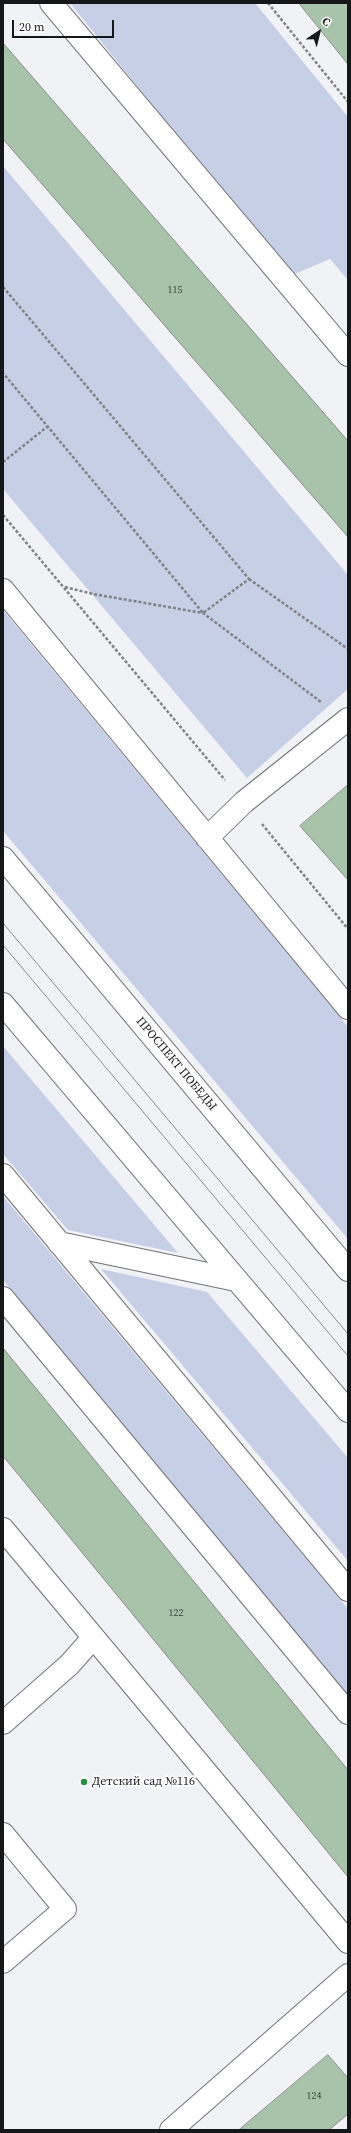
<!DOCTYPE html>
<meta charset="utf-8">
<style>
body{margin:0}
#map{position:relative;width:351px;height:2133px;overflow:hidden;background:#f1f2f6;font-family:"Source Serif 4",serif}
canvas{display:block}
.frame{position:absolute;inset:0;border:4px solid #161718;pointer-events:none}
.north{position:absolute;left:299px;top:12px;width:40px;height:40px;-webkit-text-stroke:3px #fff;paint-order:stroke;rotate:35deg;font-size:11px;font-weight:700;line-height:16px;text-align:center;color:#161718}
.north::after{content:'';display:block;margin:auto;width:14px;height:18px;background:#161718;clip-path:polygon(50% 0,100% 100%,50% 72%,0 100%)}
.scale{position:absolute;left:12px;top:20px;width:102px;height:18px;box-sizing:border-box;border:2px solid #161718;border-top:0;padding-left:5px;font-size:12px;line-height:14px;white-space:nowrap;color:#161718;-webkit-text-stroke:3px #fff;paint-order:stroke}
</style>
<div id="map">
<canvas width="351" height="2133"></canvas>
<div class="frame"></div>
<div class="north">С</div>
<div class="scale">20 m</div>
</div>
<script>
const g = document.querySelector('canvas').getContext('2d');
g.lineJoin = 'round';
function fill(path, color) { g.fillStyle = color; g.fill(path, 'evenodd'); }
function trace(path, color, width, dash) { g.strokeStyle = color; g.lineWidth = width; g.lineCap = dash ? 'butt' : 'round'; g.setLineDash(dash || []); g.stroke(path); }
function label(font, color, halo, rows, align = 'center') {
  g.font = font + ' "Source Serif 4",serif'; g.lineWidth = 3.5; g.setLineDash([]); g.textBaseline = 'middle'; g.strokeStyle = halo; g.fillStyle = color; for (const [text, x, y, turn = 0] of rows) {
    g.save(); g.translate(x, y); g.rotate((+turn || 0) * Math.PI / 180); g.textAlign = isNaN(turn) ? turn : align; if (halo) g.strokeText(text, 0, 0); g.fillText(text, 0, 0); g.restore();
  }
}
fill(new Path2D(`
 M70,3H255L348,117V280L330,259L290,276Z
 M3,166L348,575V689L247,778L3,489Z
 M3,610L348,1027V1239L3,831Z
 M3,1046L178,1253L68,1230L3,1154Z
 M3,1196L348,1609V1697L3,1280Z
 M101,1269L207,1292L348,1458V1561Z`), '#c7cfe7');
const building = new Path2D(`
 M299,3H348V64Z
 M3,43L348,441V537L3,139Z
 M348,785V880L300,826Z
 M3,1348L348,1770V1877L3,1456Z
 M328,2055L348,2078V2114L329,2130H239Z`);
fill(building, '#a7c3aa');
trace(building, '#8a8c8a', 1);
const minor = new Path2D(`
 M51,3L348,355
 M3,590L348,1008
 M207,838L244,802L348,719
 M3,1175L348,1590
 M59,1243L236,1280
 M3,1298L348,1713
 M3,1529L348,1942
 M3,1723L69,1665L93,1638
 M3,1834L65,1909L3,1962
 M171,2130L348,1975`);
const major = new Path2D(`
 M3,858L348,1270
 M3,1004L348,1411`);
trace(minor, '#727377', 24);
trace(major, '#727377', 24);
trace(new Path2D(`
 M268,3L348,102
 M3,287L249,579L203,613L3,373
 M3,462L47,427
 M3,515L225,780
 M249,579L348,649
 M65,587L93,594L203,613L321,702
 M262,824L348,929`), '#818285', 2.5, [3, 2]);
trace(minor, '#fff', 22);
trace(major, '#fff', 22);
trace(new Path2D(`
 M3,923L348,1334
 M3,945L348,1356`), '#88898c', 1);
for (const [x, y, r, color] of [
 [84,1782,4,"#2b8d42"]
]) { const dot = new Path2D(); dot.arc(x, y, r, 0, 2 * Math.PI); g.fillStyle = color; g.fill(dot); trace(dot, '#fff', 1.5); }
label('10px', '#3a423c', null, [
 ["115",175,290],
 ["122",176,1613],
 ["124",314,2096]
]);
label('12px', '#161718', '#fff', [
 ["ПРОСПЕКТ ПОБЕДЫ",176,1064,50]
]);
label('12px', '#161718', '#fff', [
 ["Детский сад №116",92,1782]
], 'left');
</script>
